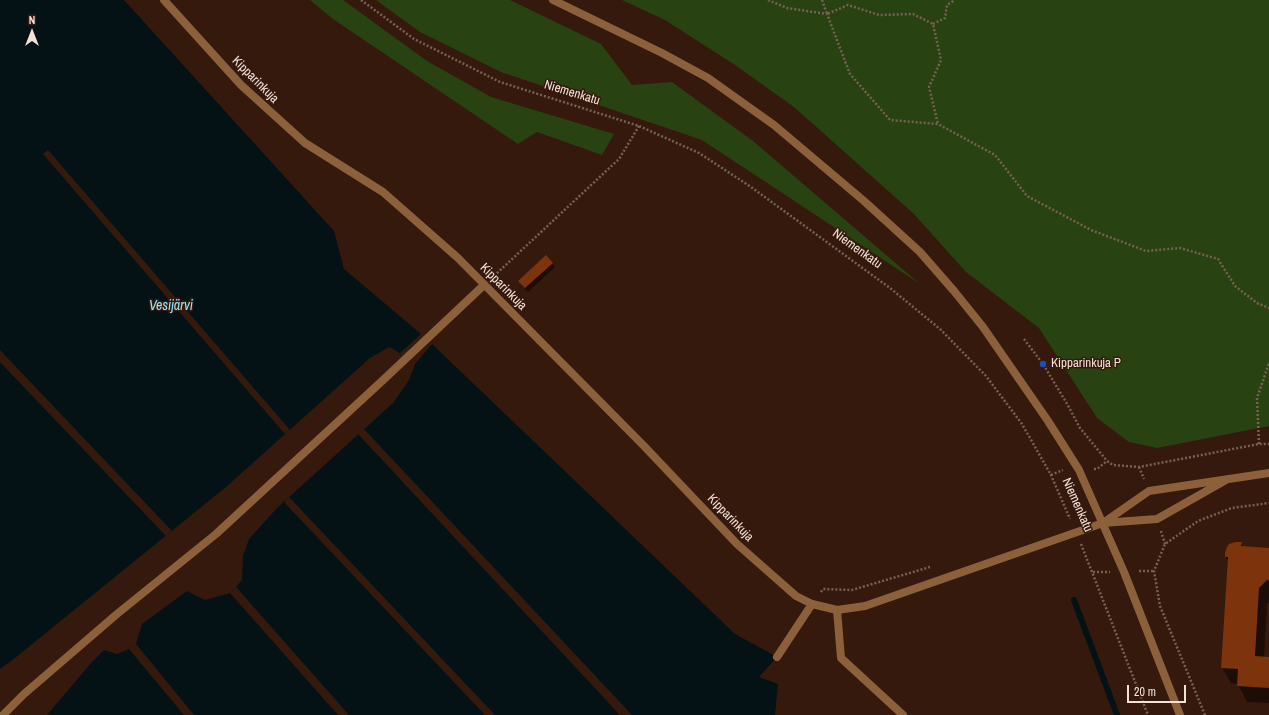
<!DOCTYPE html>
<meta charset="utf-8">
<style>
body{margin:0}
#map{position:relative;width:1269px;height:715px;overflow:hidden;background:#35190d;font-family:"Archivo Narrow",sans-serif}
canvas{display:block}
.north{position:absolute;left:12px;top:12px;width:40px;height:40px;-webkit-text-stroke:3px #35190d;paint-order:stroke;rotate:0deg;font-size:11px;font-weight:700;line-height:16px;text-align:center;color:#f3e0d7}
.north::after{content:'';display:block;margin:auto;width:14px;height:18px;background:#f3e0d7;clip-path:polygon(50% 0,100% 100%,50% 72%,0 100%)}
.scale{position:absolute;left:1127px;top:685px;width:59px;height:18px;box-sizing:border-box;border:2px solid #f3e0d7;border-top:0;padding-left:5px;font-size:12px;line-height:14px;white-space:nowrap;color:#f3e0d7;-webkit-text-stroke:3px #35190d;paint-order:stroke}
</style>
<div id="map">
<canvas width="1269" height="715"></canvas>
<div class="north">N</div>
<div class="scale">20 m</div>
</div>
<script>
const g = document.querySelector('canvas').getContext('2d');
g.lineJoin = 'round';
function fill(path, color) { g.fillStyle = color; g.fill(path, 'evenodd'); }
function trace(path, color, width, dash) { g.strokeStyle = color; g.lineWidth = width; g.lineCap = dash ? 'butt' : 'round'; g.setLineDash(dash || []); g.stroke(path); }
function label(font, color, halo, rows, align = 'center') {
  g.font = font + ' "Archivo Narrow",sans-serif'; g.lineWidth = 3; g.setLineDash([]); g.textBaseline = 'middle'; g.strokeStyle = halo; g.fillStyle = color; for (const [text, x, y, turn = 0] of rows) {
    g.save(); g.translate(x, y); g.rotate((+turn || 0) * Math.PI / 180); g.textAlign = isNaN(turn) ? turn : align; if (halo) g.strokeText(text, 0, 0); g.fillText(text, 0, 0); g.restore();
  }
}
fill(new Path2D(`
 M310,0H343L427,61L491,97L614,134L602,155L537,132L518,144L333,19Z
 M376,0H510L601,44L632,85L672,82L753,141L920,284L702,140L501,72L420,32Z
 M622,0H1269V426L1157,448L1129,442L1097,418L1039,328L966,272L914,214L794,107L735,65L665,20Z`), '#284311');
fill(new Path2D(`
 M0,0H124L334,231L344,269L421,334L400,353L389,347L370,358L226,487L10,662L0,669Z
 M432,344L735,634L777,657L759,677L778,684L775,715H47L92,662L104,650L117,654L129,649L136,644L142,624L187,591L205,600L230,593L236,587L242,580L243,556L249,539L277,508L393,403L409,380L415,364Z`), '#041216');
fill(new Path2D(`
 M48,150L290,430L285,434L43,154Z
 M0,350L172,531L166,536L0,362Z
 M364,429L632,715H620L358,434Z
 M289,497L495,715H485L284,502Z
 M236,587L349,715H338L230,593Z
 M136,644L194,715H184L129,649Z`), '#35190d');
fill(new Path2D(`
 M552,263L555,267L528,292L522,285Z
 M1241,543L1244,548L1269,549V603L1267,604L1264,658H1269V703L1247,702L1238,684L1231,683L1222,667L1228,561L1226,557Z`), '#0007');
trace(new Path2D(`
 M1074,600L1117,715`), '#041216', 6);
fill(new Path2D(`
 M546,255L553,263L525,288L518,281Z
 M1235,542H1242L1241,546L1269,548V581L1267,580L1259,588L1255,656L1269,657V688L1237,686L1238,669L1221,668L1228,557H1225V553L1227,547L1229,544Z`), '#7d330b');
trace(new Path2D(`
 M361,0L414,39L500,82L639,126L699,153L751,187L890,288L940,329L986,376L1022,424L1051,475L1070,519
 M768,0L787,8L827,14L850,74L890,120L938,124L995,155L1027,196L1091,230L1146,251L1180,248L1218,259L1235,286L1257,303L1269,308
 M822,0L827,14L848,5L879,15L913,14L933,24L941,60L929,87L938,124
 M933,24L945,18L947,5L955,0
 M494,276L619,159L639,126
 M1024,339L1043,364L1066,402L1080,428L1107,461
 M1259,444L1257,398L1269,363
 M1139,467L1144,479
 M1094,469H1097L1107,461L1113,465L1139,467L1259,444H1269
 M1051,475L1063,470
 M1161,531L1165,544
 M1081,544L1148,715
 M1139,571H1154
 M1093,572H1110
 M821,592L823,589L852,590L930,567
 M1205,715L1160,606L1154,571L1165,544L1198,521L1232,508L1269,503`), '#796055', 2.5, [2, 2]);
trace(new Path2D(`
 M837,610L841,658L903,715
 M777,657L812,604
 M3,715L24,694L117,614L216,534L381,382L484,285`), '#8b603a', 8);
trace(new Path2D(`
 M164,0L241,85L305,143L383,192L458,258L644,446L737,544L796,596L812,604L837,610L865,606L1103,523L1157,519L1226,480
 M1103,523L1149,491L1269,473`), '#8b603a', 8);
trace(new Path2D(`
 M553,0L662,53L708,78L774,125L864,201L920,252L954,291L983,327L1048,421L1079,470L1124,572L1180,715`), '#8b603a', 8);
for (const [x, y, r, color] of [
 [1043,364,4,"#1a4fb4"]
]) { const dot = new Path2D(); dot.arc(x, y, r, 0, 2 * Math.PI); g.fillStyle = color; g.fill(dot); trace(dot, '#35190d', 1.5); }
label('13px', '#f3e0d7', '#35190d', [
 ["Kipparinkuja",255,80,45],
 ["Niemenkatu",572,93,17],
 ["Niemenkatu",857,249,36],
 ["Kipparinkuja",503,287,45],
 ["Niemenkatu",1077,505,66],
 ["Kipparinkuja",730,518,46]
]);
label('13px', '#f3e0d7', '#35190d', [
 ["Kipparinkuja P",1051,364]
], 'left');
label('italic 14px', '#93e4fc', '#35190d', [
 ["Vesijärvi",171,306]
]);
</script>
